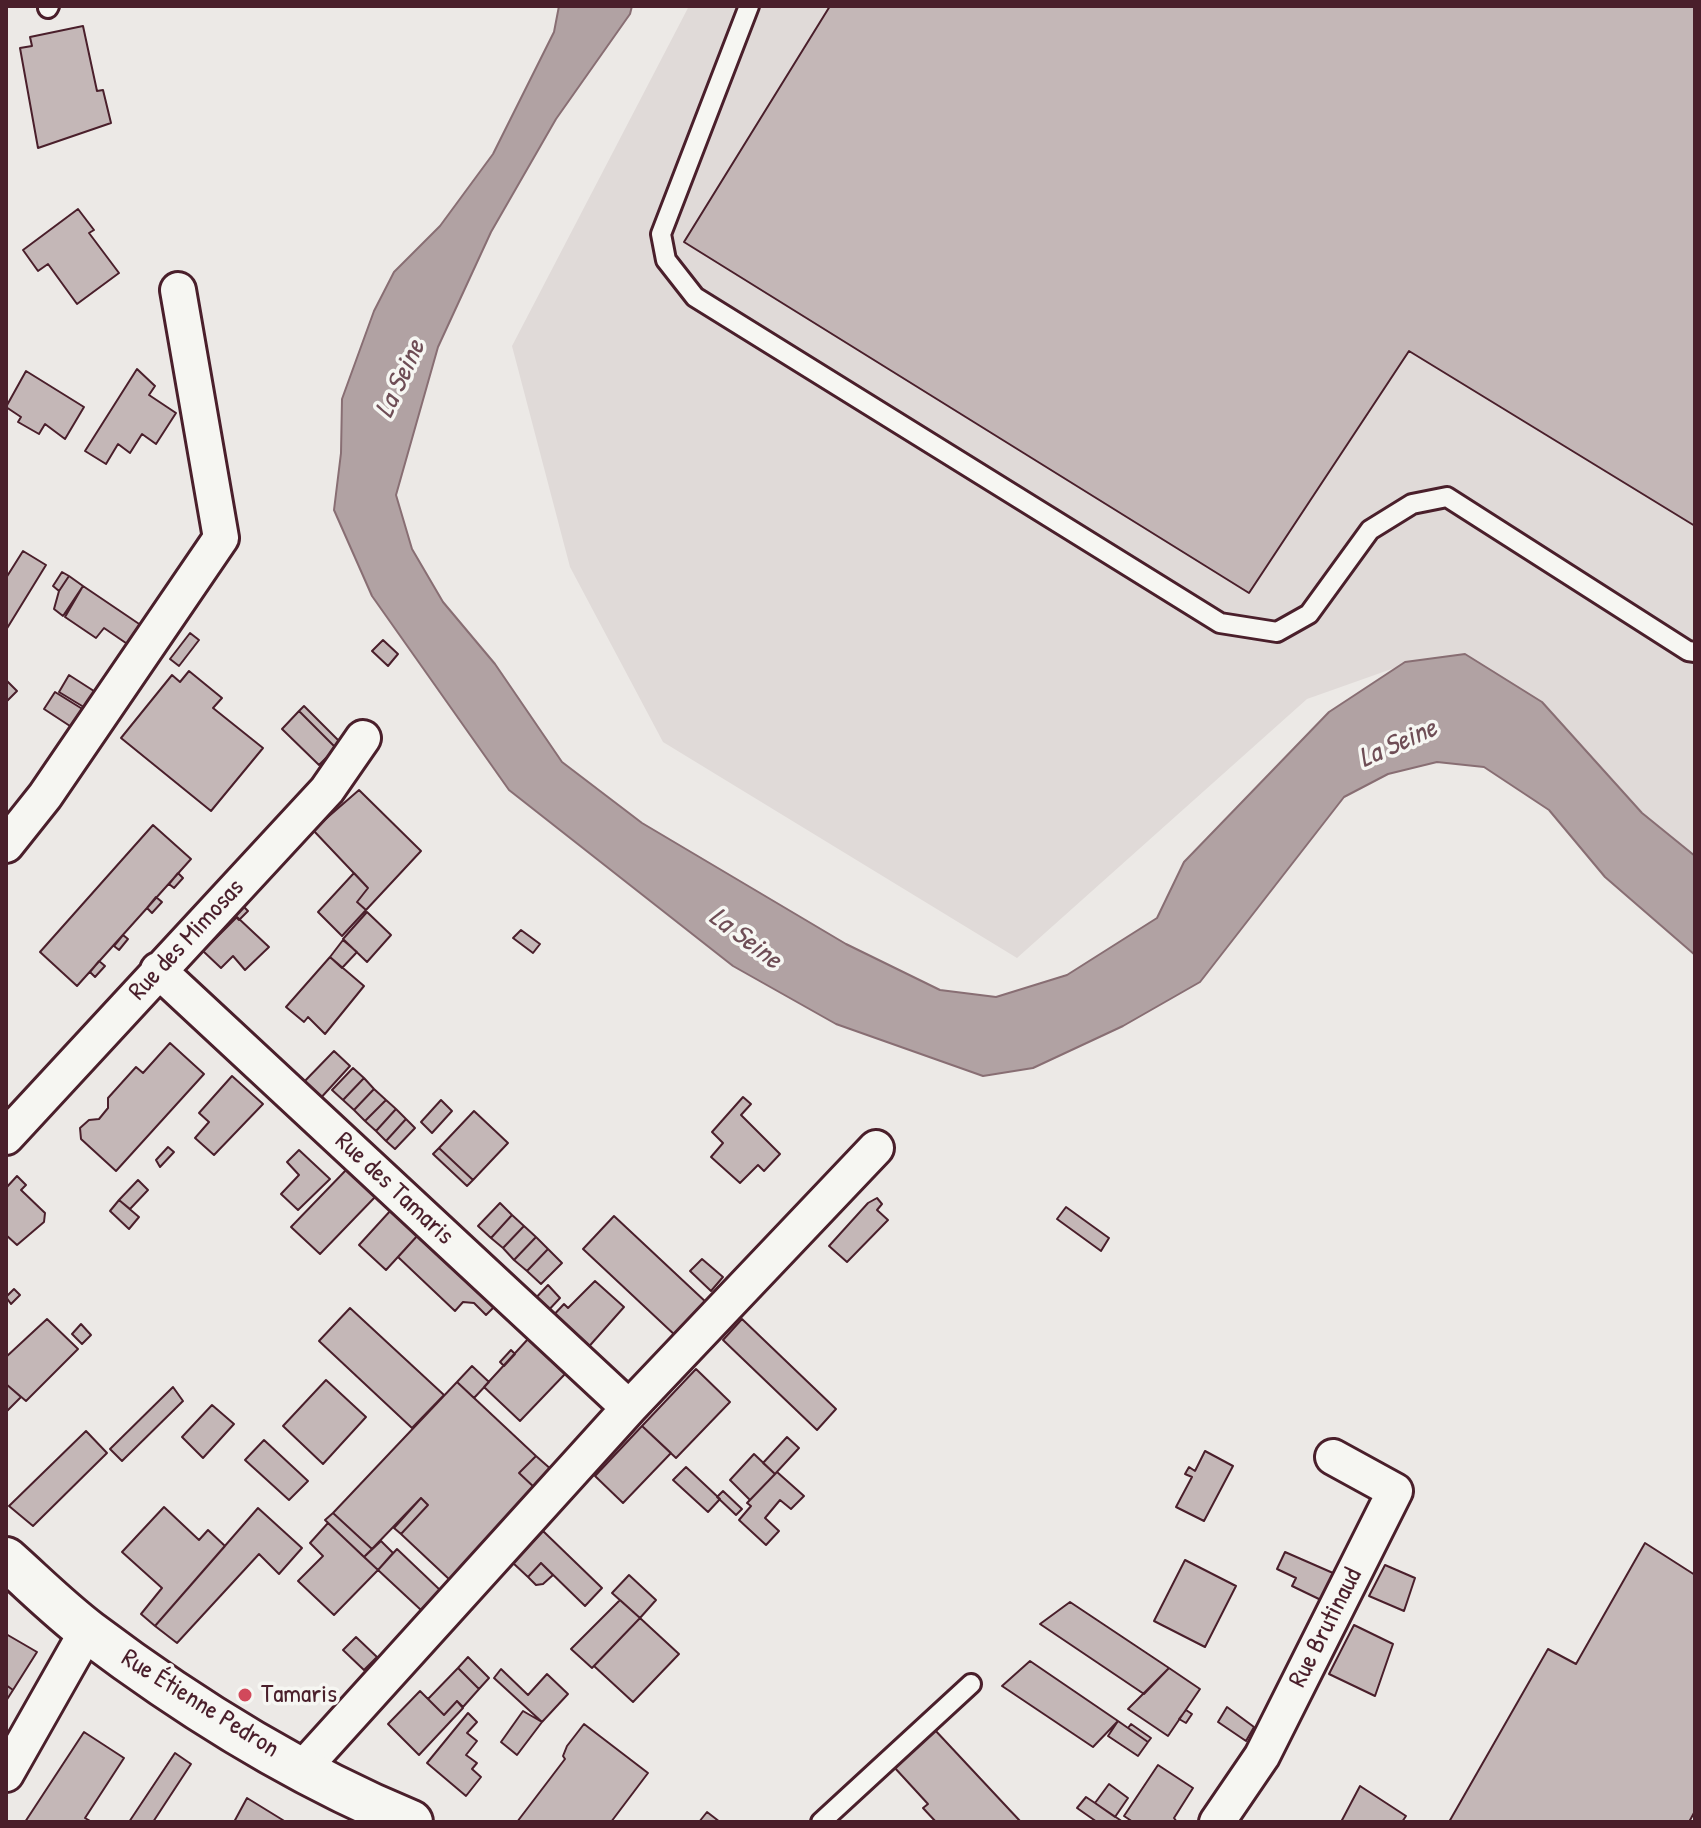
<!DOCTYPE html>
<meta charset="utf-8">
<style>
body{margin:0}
#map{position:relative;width:1701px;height:1828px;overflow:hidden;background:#ece9e6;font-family:"Patrick Hand",sans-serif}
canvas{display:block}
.frame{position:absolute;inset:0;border:8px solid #4a1f2b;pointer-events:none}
</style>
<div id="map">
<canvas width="1701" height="1828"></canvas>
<div class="frame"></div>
</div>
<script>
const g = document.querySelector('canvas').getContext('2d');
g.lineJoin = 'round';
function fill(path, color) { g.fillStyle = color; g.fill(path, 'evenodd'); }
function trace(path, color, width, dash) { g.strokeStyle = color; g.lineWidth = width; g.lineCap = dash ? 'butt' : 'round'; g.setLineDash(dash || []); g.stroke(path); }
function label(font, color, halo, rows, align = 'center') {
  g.font = font + ' "Patrick Hand",sans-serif'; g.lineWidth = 7; g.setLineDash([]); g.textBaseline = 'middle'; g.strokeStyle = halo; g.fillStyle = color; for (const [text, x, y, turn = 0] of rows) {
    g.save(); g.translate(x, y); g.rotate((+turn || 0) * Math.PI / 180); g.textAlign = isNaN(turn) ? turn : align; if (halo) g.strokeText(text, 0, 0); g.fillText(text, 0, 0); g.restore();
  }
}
fill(new Path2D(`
 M689,6H1695V856L1642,813L1542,702L1465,654L1417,660L1307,699L1017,958L663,742L570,567L512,346Z`), '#e0dad8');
const water = new Path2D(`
 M559,6H632L630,14L556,119L491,232L438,347L396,495L412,549L443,602L495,664L562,762L642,823L846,944L940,990L996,997L1067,975L1157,918L1184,862L1329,712L1405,662L1465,654L1542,702L1642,813L1695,856V955L1605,877L1549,810L1484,767L1437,762L1388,774L1344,797L1200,982L1123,1026L1033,1068L983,1076L836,1024L733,966L509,790L372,596L334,510L341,453L342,399L374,311L394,272L440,226L493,154L554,32Z`);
fill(water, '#b1a2a3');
trace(water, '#886e73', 2);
const building = new Path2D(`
 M830,6H1695V526L1409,351L1249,593L684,242Z
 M83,26L97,91L103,90L111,123L38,148L20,48L32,46L30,37Z
 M78,209L94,230L89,233L119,273L77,304L48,264L38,271L23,250Z
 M137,369L155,386L149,395L176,413L156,444L142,434L130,453L118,444L106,464L85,451Z
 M26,371L84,407L65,439L45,424L39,434L18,422L21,417L6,407Z
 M23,551L46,565L6,630V578Z
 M62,572L69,576L59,591L53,586Z
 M69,576L83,586L63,616L54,609L59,591Z
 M83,586L151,632L139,652L104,628L96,638L65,617Z
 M190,633L199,640L179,666L170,659Z
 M383,640L398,654L388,666L372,651Z
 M189,671L222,698L213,708L263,748L211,811L121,738L172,675L180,682Z
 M69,675L97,693L87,709L59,692Z
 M6,680L17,691L6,702Z
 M55,692L84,710L73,728L44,709Z
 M304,706L341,743L336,748L299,711Z
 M299,711L336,748L319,765L282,729Z
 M359,790L421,851L366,910L357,902L368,888L313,830Z
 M153,825L191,859L77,986L40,952Z
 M178,873L183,878L174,888L169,884Z
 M354,873L368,888L357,902L366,910L342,936L318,912Z
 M156,897L162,902L152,913L147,908Z
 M241,904L248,911L239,920L232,913Z
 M367,912L391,935L367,962L343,939Z
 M237,917L269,947L245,970L233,956L221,968L203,951Z
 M521,930L540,944L533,953L513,938Z
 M123,935L128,939L119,950L114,946Z
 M343,940L357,952L342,968L330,957Z
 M330,957L364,986L325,1034L308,1017L304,1022L286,1007Z
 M99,961L105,966L95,977L90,972Z
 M170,1043L204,1074L116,1171L81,1139L80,1128L89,1120L99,1119L108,1108V1098L136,1067L143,1073Z
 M334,1051L350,1066L318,1101L301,1085Z
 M353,1068L364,1078L343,1100L332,1090Z
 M232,1076L263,1104L214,1155L195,1138L209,1122L199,1113Z
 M364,1078L374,1089L354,1110L343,1100Z
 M374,1089L386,1100L365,1121L354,1110Z
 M743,1097L751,1104L741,1115L780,1154L764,1171L758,1165L740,1183L711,1157L723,1143L712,1132Z
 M386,1100L396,1109L376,1131L365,1121Z
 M441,1100L452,1111L432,1133L421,1122Z
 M396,1109L406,1119L386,1141L376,1131Z
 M474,1111L508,1143L473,1180L439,1148Z
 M406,1119L415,1128L395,1149L386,1141Z
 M168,1147L174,1152L160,1167L156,1160Z
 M439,1148L473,1180L467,1186L433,1154Z
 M299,1150L330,1179L298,1210L281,1194L299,1175L287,1162Z
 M347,1169L376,1196L320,1254L291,1227Z
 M17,1176L26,1185L21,1190L45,1213L44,1222L17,1245L6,1235V1188Z
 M138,1180L148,1190L130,1209L119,1200Z
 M877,1198L882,1204L877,1210L888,1220L847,1262L829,1246L868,1203Z
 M119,1200L139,1217L129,1229L110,1211Z
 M500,1203L512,1215L491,1238L478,1226Z
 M1066,1207L1109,1238L1101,1251L1057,1219Z
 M391,1210L418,1235L386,1270L359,1245Z
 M512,1215L524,1226L503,1248L491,1238Z
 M614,1216L708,1304L677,1337L583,1249Z
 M524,1226L536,1237L514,1260L503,1248Z
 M418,1235L494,1307L486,1315L474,1303L463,1302L455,1311L398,1257Z
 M536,1237L548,1249L527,1271L514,1260Z
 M548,1249L562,1263L541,1284L527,1271Z
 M702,1259L723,1277L711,1291L690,1271Z
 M595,1281L624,1307L585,1351L550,1319L564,1304L568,1308Z
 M548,1285L560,1298L545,1314L532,1302Z
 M14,1289L20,1295L11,1304L6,1297Z
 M350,1308L444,1395L412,1428L319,1341Z
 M47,1319L78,1349L26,1401L6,1384V1357Z
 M742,1319L836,1409L817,1430L723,1340Z
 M81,1324L91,1335L82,1344L72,1334Z
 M528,1339L565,1374L520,1421L484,1387Z
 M511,1350L515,1354L504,1366L500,1362Z
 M472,1366L489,1382L474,1398L457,1382Z
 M696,1369L730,1402L676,1458L642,1426Z
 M326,1380L366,1417L323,1464L283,1426Z
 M457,1382L536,1456L519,1473L536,1489L450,1580L401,1534L428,1505L421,1498L372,1549L333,1513Z
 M6,1384L21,1397L6,1412Z
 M173,1387L183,1401L122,1461L110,1449Z
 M212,1405L234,1424L203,1458L182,1437Z
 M642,1426L671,1453L623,1503L595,1476Z
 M86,1431L107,1453L33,1526L9,1506Z
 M787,1437L799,1448L775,1474L763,1463Z
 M264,1440L308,1481L289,1500L245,1460Z
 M1205,1451L1233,1466L1204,1521L1176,1507L1192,1477L1185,1474L1189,1467L1195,1471Z
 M754,1454L775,1474L750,1500L730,1480Z
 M536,1456L553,1471L536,1489L519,1473Z
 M686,1467L720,1499L708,1512L673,1480Z
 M777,1472L804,1496L791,1509L780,1500L765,1518L779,1531L766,1545L739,1520L751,1506L747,1503Z
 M723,1491L742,1509L736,1515L717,1497Z
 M421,1498L428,1505L401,1534L394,1528Z
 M164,1507L199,1540L208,1530L225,1546L155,1626L141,1614L162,1588L122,1552Z
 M258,1508L302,1548L279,1574L259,1554L177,1643L155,1626Z
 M333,1513L372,1549L364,1557L325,1520Z
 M328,1523L378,1570L334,1615L298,1581L323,1556L310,1543Z
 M543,1531L602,1588L585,1606L541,1563L528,1577L513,1563Z
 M381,1541L393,1553L378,1570L364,1557Z
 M1645,1543L1695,1575V1811L1689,1822H1449L1548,1649L1576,1664Z
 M397,1549L440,1590L421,1610L378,1570Z
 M1285,1552L1333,1573L1321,1600L1292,1586L1296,1578L1277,1569Z
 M1185,1560L1236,1586L1205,1647L1154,1621Z
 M541,1563L553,1575L543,1584L536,1585L528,1577Z
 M1385,1565L1415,1578L1404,1611L1369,1596Z
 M629,1575L656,1600L640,1618L612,1593Z
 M620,1600L640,1618L592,1668L571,1649Z
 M1070,1602L1169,1668L1144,1694L1040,1624Z
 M640,1618L679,1654L633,1702L594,1666Z
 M1354,1625L1393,1644L1375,1696L1329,1674Z
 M6,1634L37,1652L13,1690L6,1685Z
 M356,1637L377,1657L364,1670L343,1650Z
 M468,1657L489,1678L479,1689L458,1668Z
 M1030,1661L1118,1721L1093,1747L1002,1686Z
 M458,1668L479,1689L463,1707L457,1701L444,1715L428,1699Z
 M1169,1668L1200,1689L1168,1736L1128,1709Z
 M501,1669L528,1695L547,1674L568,1694L542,1722L494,1678Z
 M6,1685L13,1690L6,1701Z
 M420,1691L444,1715L457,1701L463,1708L419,1755L388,1724Z
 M1227,1707L1254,1727L1246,1741L1218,1722Z
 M1186,1710L1192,1714L1186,1723L1179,1719Z
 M523,1711L542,1722L517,1755L501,1742Z
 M468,1713L477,1722L467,1733L477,1741L466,1755L477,1763L472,1769L481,1777L466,1796L427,1763Z
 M1118,1721L1148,1742L1138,1756L1108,1736Z
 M584,1724L648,1773L611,1822H517L565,1759L563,1756L567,1746Z
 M1131,1724L1151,1738L1148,1742L1128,1728Z
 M934,1729L1020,1821L1019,1822H936L923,1808L928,1804L894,1767Z
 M84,1732L124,1758L85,1818L92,1822H25Z
 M175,1753L191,1764L153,1822H129Z
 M1158,1765L1193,1788L1174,1818L1177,1822H1133L1124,1816Z
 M1109,1784L1128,1798L1115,1817L1095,1803Z
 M1360,1786L1406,1816L1402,1822H1341Z
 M1086,1797L1095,1803L1123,1822H1097L1077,1808Z
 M247,1798L286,1822H234Z
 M707,1812L720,1822H699Z`);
fill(building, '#c4b7b7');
trace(building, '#4a1f2b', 2);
const service = new Path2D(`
 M749,6L661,234L666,260L695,297L1220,623L1277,632L1309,614L1370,530L1412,504L1447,497L1688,651L1695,652
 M48,8L49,6
 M821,1822L971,1684`);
const minor = new Path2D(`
 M6,845L45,796L221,538L178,290
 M158,970L629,1408
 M6,1137L327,790L363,738
 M303,1768L629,1408L876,1148
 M6,1774L87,1631
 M1217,1822L1262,1756L1395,1491L1333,1457`);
const tertiary = new Path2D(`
 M6,1559C33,1583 60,1610 89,1632C187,1706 298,1775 411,1822`);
trace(service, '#4a1f2b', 24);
trace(minor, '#4a1f2b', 40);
trace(tertiary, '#4a1f2b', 48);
trace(service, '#f6f6f2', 18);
trace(minor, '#f6f6f2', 34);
trace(tertiary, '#f6f6f2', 42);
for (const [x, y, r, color] of [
 [245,1695,8,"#d1495b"]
]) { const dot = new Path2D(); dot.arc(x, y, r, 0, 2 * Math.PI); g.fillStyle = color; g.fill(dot); trace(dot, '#f6f6f2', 3); }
label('26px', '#4a1f2b', '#f6f6f2', [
 ["Rue des Mimosas",187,940,-47],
 ["Rue des Tamaris",394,1189,43],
 ["Rue Brutinaud",1326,1628,-63],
 ["Rue Étienne Pedron",200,1704,32]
]);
label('26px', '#4a1f2b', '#f6f6f2', [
 ["Tamaris",261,1695]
], 'left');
label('italic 28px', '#6e4d55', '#f6f6f2', [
 ["La Seine",401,379,-65],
 ["La Seine",1398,744,-24],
 ["La Seine",745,939,37]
]);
</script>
